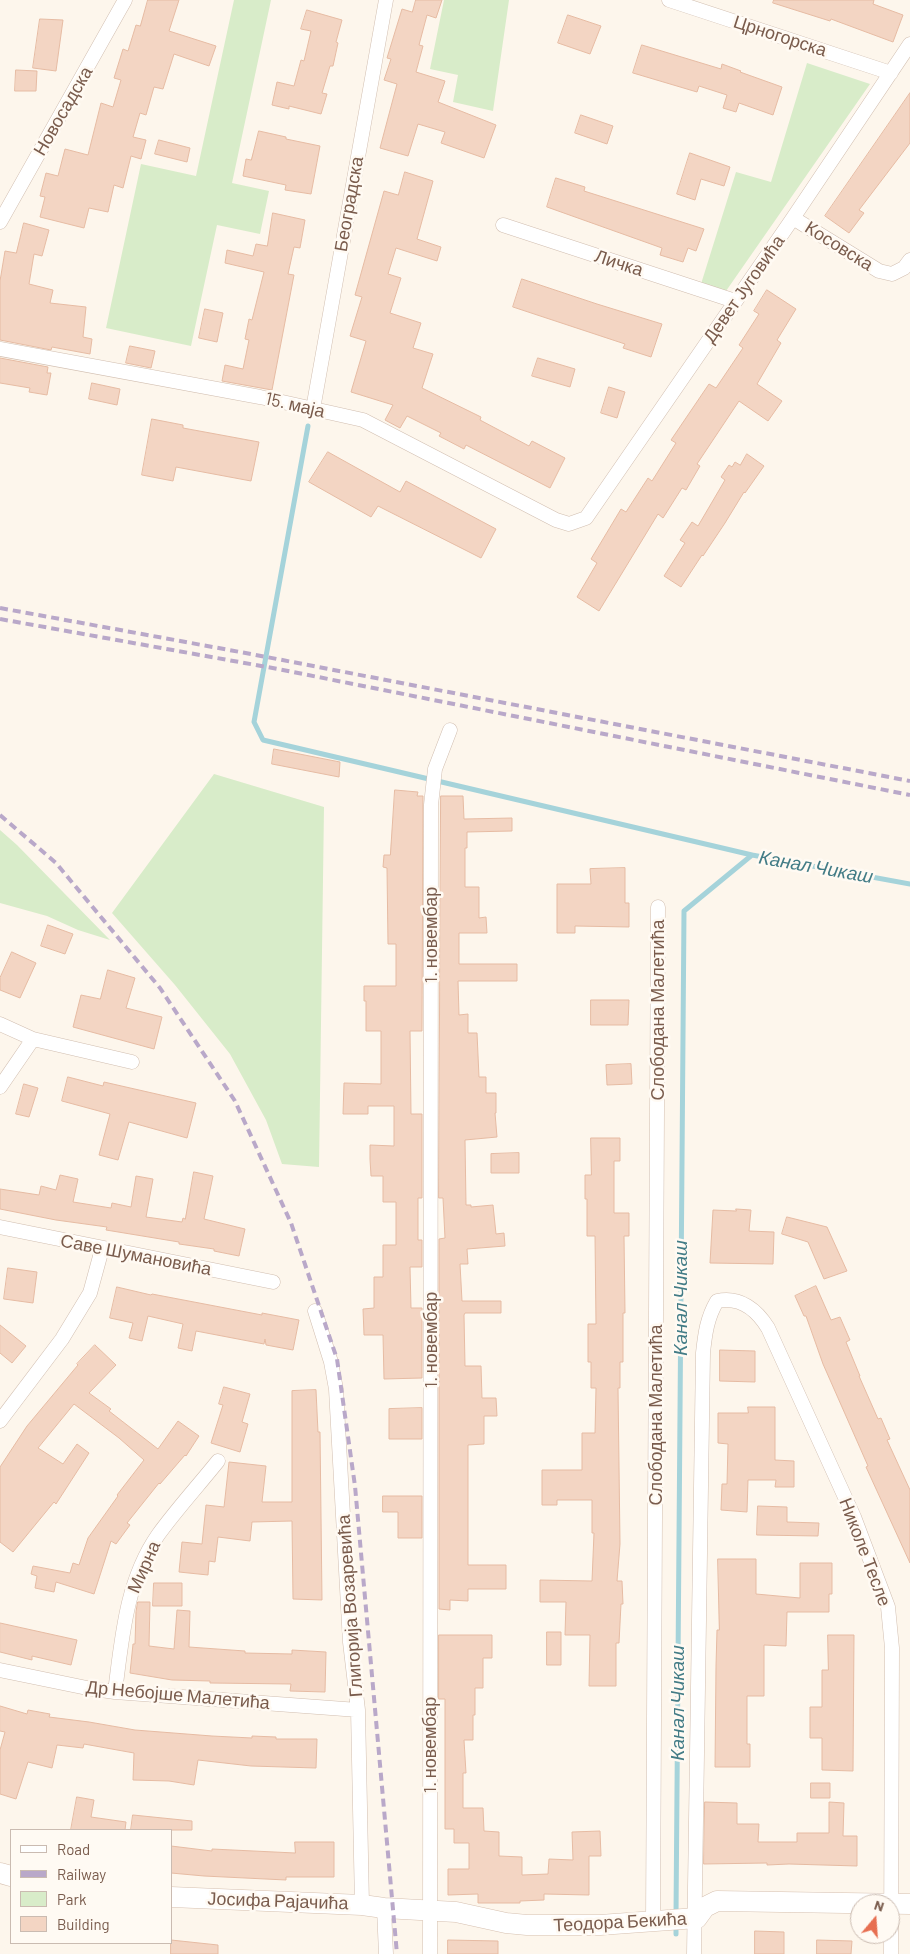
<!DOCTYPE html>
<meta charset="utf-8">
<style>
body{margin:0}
#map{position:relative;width:910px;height:1954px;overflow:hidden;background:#fdf6ec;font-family:Barlow,sans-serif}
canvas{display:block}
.legend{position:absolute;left:10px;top:1829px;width:162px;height:115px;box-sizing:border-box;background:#fffaf3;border:1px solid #cabbb1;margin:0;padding:6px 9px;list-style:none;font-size:15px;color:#7a5c4d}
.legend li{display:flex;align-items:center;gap:10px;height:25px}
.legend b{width:25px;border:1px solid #cabbb1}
.north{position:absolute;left:850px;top:1894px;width:50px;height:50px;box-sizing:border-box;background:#fffaf3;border:1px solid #cabbb1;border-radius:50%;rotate:18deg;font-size:14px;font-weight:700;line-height:20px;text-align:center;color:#7a5c4d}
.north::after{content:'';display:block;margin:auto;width:18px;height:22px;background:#e76f51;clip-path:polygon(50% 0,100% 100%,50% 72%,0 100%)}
</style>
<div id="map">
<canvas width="910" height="1954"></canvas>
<ul class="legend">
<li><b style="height:6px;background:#fff"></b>Road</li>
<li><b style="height:6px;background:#b9a8c9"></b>Railway</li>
<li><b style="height:14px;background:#d8ecc9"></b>Park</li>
<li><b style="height:14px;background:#f3d5c3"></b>Building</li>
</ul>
<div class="north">N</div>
</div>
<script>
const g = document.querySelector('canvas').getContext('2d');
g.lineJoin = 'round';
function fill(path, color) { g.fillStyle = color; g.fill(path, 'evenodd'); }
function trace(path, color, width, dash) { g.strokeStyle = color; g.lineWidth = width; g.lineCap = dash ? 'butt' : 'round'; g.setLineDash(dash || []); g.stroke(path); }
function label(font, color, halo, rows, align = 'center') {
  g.font = font + ' Barlow,sans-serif'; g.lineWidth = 5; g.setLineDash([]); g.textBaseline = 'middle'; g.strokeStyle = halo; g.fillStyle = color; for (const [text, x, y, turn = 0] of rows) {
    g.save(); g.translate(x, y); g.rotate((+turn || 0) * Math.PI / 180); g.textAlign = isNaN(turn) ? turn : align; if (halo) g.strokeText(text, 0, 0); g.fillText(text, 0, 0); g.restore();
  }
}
fill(new Path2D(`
 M234,0H271L232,183L269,191L260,234L217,225L191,346L106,328L141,164L196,176Z
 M444,0H509L493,111L453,102L458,75L430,69Z
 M807,63L870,84L726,291L701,284L736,172L771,182Z
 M214,774L324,807L319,1167L282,1164L266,1120L230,1054L175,985L112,913Z
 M0,830L17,845L110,940L78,930L47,916L0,903Z`), '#d8ecc9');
trace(new Path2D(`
 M308,426L254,722L263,740L752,855
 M676,1914L684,911L752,855L910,884
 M676,1934V1923`), '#a5d3da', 5);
const building = new Path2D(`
 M148,0H179L169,31L216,46L209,66L174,54L163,89L154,87L146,115L140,113L133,137L146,140L141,159L131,156L123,188L114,185L108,212L89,208L84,228L40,217L45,197L40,196L46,173L58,176L65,149L88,155L101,103L113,107L121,80L114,78L123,49L128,51L136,25L140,26Z
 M416,0H442L436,18L427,15L419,45L423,46L416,72L445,81L438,102L496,125L484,158L441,143L445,132L418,124L408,156L380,148L397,84L384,80L391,59L387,58L402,9L412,12Z
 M774,0H874L873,4L903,15L893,42L831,19L830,21L773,3Z
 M307,10L342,20L336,42L338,43L333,66H330L322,93L327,94L321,114L289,106V109L272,105L277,82L294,86L301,60L304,61L311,31L301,29Z
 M568,15L601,26L590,54L558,43Z
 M40,19L63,20L56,71L33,68Z
 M642,45L721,69L722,64L741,71L740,72L782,87L773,115L739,103L736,112L723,108L727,95L699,86L697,92L633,73Z
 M16,70L37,71L36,91H15Z
 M910,93V143L859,210L864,213L849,233L825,216Z
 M581,115L613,126L607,144L575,133Z
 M259,131L286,137V139L320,146L311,194L285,190L286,185L243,176L246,159L251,160Z
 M159,140L190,148L187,162L155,154Z
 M690,153L730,167L724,186L701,179L695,200L677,194Z
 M405,172L433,181L417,239L441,247L437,261L396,248L388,274L401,278L390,313L421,323L413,348L433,354L422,388L481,417L480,420L529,446L532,441L565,458L550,488L466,445L464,449L439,436L441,433L407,416L400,428L385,420L393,405L351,392L366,341L350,336L362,297L355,295L384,191L398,195Z
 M556,178L585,187L584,191L704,229L696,251L688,248L683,262L660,255L662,248L547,207Z
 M273,213L305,220L300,248L294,247L288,274L294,275L272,390L222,381L225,365L243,369L249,340L245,339L249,319L252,320L264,272L225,263L227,250L253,256L256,244L267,246Z
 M24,223L49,230L42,256L34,254L29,284L53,290L50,303L86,307L83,337L92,339L90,354L52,347L51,350L0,340V281L5,251L16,253Z
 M522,279L597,304L662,324L651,357L623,348L625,344L513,307Z
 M767,290L796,309L777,340L781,343L757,384L782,401L768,421L739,401L697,464L700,466L686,490L682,488L663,518L658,514L599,611L577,597L597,563L591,559L621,509L626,512L648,478L652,481L676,443L671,440L709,384L716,388L743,348L739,345L759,314L754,311Z
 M205,309L223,313L217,342L199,338Z
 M130,346L155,351L151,368L126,363Z
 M0,358L48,367L47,373H51L47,395L29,392L30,388L0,383Z
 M538,358L575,369L570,387L532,376Z
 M92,383L120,389L117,405L89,399Z
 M609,387L625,392L617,418L601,413Z
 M152,419L183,425V428L259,442L251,481L176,467L173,481L142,475Z
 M328,452L400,492L406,481L496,529L481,558L378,506L371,517L309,482Z
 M747,454L764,466L745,493L744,492L725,523L703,556L702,555L681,587L664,576L685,543L680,540L692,522L698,526L725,480L721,477L729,465L732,467L735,462L740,465Z
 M274,749L340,762L339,777L272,764Z
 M395,790L418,792L417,796H423L422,1031H410L411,1114H422V1198H418V1240H422V1267H410L411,1308H422V1378L384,1379L383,1335H364L363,1309L374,1308V1277H383V1245H396V1202H383V1176H371L370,1159V1145L394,1146V1106H368V1114H343L344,1083L381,1084V1031H366V1001H364V986H396V944H388L387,868L383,867L384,855H390Z
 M441,796H463L464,819L512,818V831L467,832V848H465V887H479V918L486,917L487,933H459V964H517V981H458L459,1015L468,1014V1033H477L479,1077H486V1093H496V1113H495L497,1137L465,1140L466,1205H471V1207L493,1205L496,1234L504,1233L505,1246L467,1249L468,1264H460L462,1301H501V1313H465L464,1315L465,1366H481L482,1398H496L497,1416H484V1444L468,1445V1565H506V1589H468V1601L450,1600V1610L439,1609V1239L445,1238L443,1198H439Z
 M625,868V903H629V927L575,926V933H557V884H591L590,869Z
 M48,925L73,934L65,954L41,946Z
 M12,952L36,963L20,998L0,990V978Z
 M108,970L135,978L126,1008L162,1017L154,1049L73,1027L81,995L100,999Z
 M591,1000H629L628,1025H591Z
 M631,1064L632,1084L607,1085L606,1065Z
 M68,1077L103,1086L104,1082L196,1103L187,1138L129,1122L118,1160L99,1155L110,1114L62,1101Z
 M24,1084L38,1088L29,1117L16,1114Z
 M591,1138H620V1161H614V1213H629V1236H624L625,1313H623V1362H620V1388H618L620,1544L617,1581H622L623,1604H621L619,1643H616V1686H589L590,1635H565L566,1602H540V1580L592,1581L594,1533H592V1500H557V1505H542V1470H582V1433H595L596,1388H591V1362H588V1324H596L595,1236H587V1199H585V1175H591Z
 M519,1153V1173H491V1154Z
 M194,1172L213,1176L204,1219L245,1229L239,1256L214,1251V1249L179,1244V1242L106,1230L107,1227L56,1220L0,1209V1189L39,1195L41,1186L56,1190L60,1175L78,1179L73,1202L111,1208L112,1203L131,1207L136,1176L153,1179L146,1217L182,1222L183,1218L185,1219Z
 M736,1209L751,1210L749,1231L774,1232L773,1264L710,1263L713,1210L736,1211Z
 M787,1217L827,1227L847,1271L824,1279L808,1242L782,1234Z
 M8,1268L37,1272L33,1303L4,1299Z
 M816,1286L831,1320L840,1317L850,1340L846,1342L860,1376H859L878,1419L881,1418L890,1439L887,1440L910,1490V1563L866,1467L868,1466L823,1364L806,1316H804L795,1296Z
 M117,1287L151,1295L152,1294L262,1315V1313L299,1320L293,1350L266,1345L265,1339L264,1344L196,1331L192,1351L178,1348L183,1324L148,1316L142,1341L129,1338L133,1323L110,1318Z
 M0,1325L26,1346L12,1363L0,1353Z
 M95,1345L116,1365L89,1393L111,1409L109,1411L158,1449L178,1421L199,1436L186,1456L185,1455L160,1484L159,1483L127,1523L130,1525L116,1544L111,1541L94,1594L56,1582L54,1592L35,1588L37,1576L31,1574L33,1566L70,1573L73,1563L79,1565L88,1538L118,1496L117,1495L144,1460L119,1438L74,1404L38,1448L63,1464L77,1444L89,1453L56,1504L54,1502L13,1552L0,1542V1467L27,1426L78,1365L77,1364Z
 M720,1350L755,1351V1382L720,1381Z
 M224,1387L250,1394L242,1422L248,1424L240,1452L211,1443L223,1405L219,1404Z
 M316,1390L318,1432H320L322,1600L293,1599L292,1521L252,1522L250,1541L218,1537L215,1562L209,1561L208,1575L179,1572L182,1542L202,1544L206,1505L224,1507L229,1462L266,1466L262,1502H292V1391Z
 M748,1407H775V1460L794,1461V1487H775L776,1480H748L747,1512L721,1510L722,1484H727L728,1444L718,1443V1413H748Z
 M422,1408V1439H389V1409Z
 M383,1496H422V1538H398V1512H383Z
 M758,1506L787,1507V1522L819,1523L818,1536L757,1535Z
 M718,1559H756V1594L800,1598V1563H832V1594H829V1612H787L786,1646L764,1645V1696H747V1744H750V1767H715L716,1666L717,1630H719Z
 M154,1583H182V1606H153Z
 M138,1602H150L149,1646L174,1649L177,1610L190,1611L189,1647L245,1651V1653L292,1654V1650L326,1652L325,1692L290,1691L291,1684L210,1683V1681L172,1680L130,1673L133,1644H135L136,1612Z
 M0,1623L77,1640L71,1665L32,1656V1660L0,1652Z
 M547,1632H561V1665H547Z
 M439,1635H492V1658H483V1688H475V1715H473V1740H464L466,1773H463V1808H483L484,1831L499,1832V1856L522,1857V1875L548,1874L549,1859L573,1860L572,1832L600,1831L601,1856H589V1895L544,1894V1900L520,1901V1903H478V1894L448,1895V1869H469V1843H454V1829H445V1699H439Z
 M828,1635H854L853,1771L822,1770V1738H810V1707H822V1670H828Z
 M0,1706L27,1714L28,1710L50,1714L49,1717L89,1722L135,1730L212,1736L252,1738V1736L276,1737V1739H317L316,1768L251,1766L198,1760L194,1785L169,1781L133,1780L134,1753L84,1744L83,1748L57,1745L52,1768L28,1762L16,1799L0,1794V1750L5,1732L0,1731Z
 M811,1783H830V1798H811Z
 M77,1797L94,1800L91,1817L126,1822L125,1830H71Z
 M705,1802L737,1803V1824H759L758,1842H797V1833H829V1802L844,1803L843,1836H857V1866L789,1864L767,1865V1863L704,1864Z
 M133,1815L192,1821V1830H131Z
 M295,1842H334V1877H286V1880L204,1876L171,1873V1846L212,1851V1849L295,1853Z
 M755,1931L784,1932V1954H755Z
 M171,1940L218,1945V1954H171Z
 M448,1940L498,1941V1954H448Z
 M817,1940L852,1941L851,1954H817Z`);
fill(building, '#f3d5c3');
trace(building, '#e6bba3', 1);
const street = new Path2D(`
 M669,0L891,73
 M793,218L879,271L892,274L904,268L910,260
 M0,222L125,0
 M503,225L735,301
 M0,349L260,397L363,420L556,520L569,524L586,518L793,218L910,44
 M313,409L386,0
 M0,1024L33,1039L132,1062
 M0,1087L33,1039
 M0,1227L273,1282
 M315,1311L331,1362L336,1389L350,1642L358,1710L362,1905
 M0,1421L62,1339L90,1293L102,1249
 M0,1670L87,1688L115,1692L358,1710
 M115,1692C122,1638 126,1581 158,1535C176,1510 198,1486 218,1461
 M384,1908L386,1954
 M653,1923L658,907
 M430,1954L431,805L435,769L450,730
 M694,1954L703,1353C705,1334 707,1318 717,1301C740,1296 757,1310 768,1328L854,1517L888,1607L892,1648L891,1954`);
const secondary = new Path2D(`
 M0,1873L11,1876
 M171,1897L362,1905L384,1908L456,1912L506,1923L527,1925H600L697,1918L705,1907L717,1901L910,1904`);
trace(street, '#d1beb0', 15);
trace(secondary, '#d6c0b0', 21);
trace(street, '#fff', 14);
trace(secondary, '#fff', 20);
trace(new Path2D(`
 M0,608L251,654L910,781
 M0,619L278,669L910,795
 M0,815L56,863L160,988L235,1101L291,1223L337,1359L355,1486L397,1954`), '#b9a8c9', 4, [8, 5]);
label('18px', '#7a5c4d', '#fffaf3', [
 ["Црногорска",780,36,18],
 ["Новосадска",63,111,-60],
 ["Београдска",349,204,-80],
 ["Косовска",839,246,32],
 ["Личка",619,263,18],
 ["Девет Југовића",744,289,-55],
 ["15. маја",295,405,13],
 ["1. новембар",431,935,-90],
 ["Слободана Малетића",658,1010,-90],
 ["Саве Шумановића",136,1255,11],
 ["1. новембар",431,1340,-90],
 ["Слободана Малетића",656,1415,-90],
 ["Николе Тесле",865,1552,69],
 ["Мирна",144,1567,-66],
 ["Глигорија Возаревића",350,1606,-94],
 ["Др Небојше Малетића",178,1695,5],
 ["1. новембар",430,1745,-90],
 ["Јосифа Рајачића",278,1901,2],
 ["Теодора Бекића",620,1922,-3]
]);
label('italic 19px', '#437c86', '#fffaf3', [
 ["Канал Чикаш",816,867,10],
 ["Канал Чикаш",681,1298,-90],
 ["Канал Чикаш",678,1703,-90]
]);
</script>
